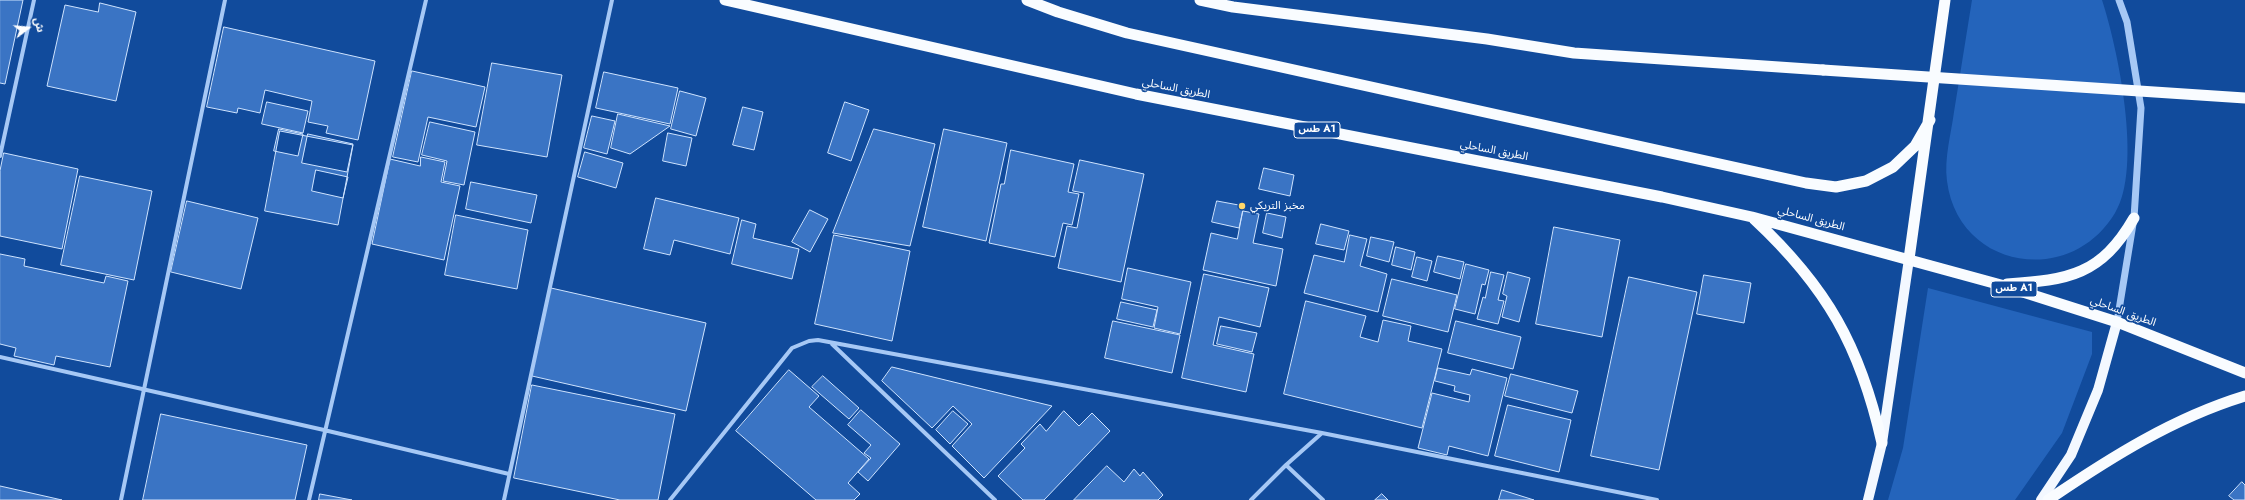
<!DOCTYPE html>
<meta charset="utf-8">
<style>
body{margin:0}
#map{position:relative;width:2245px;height:500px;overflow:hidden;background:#114b9c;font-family:Jost,"Noto Sans Arabic",sans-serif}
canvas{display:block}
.north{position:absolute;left:8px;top:8px;width:40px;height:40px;-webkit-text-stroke:3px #114b9c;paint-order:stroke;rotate:74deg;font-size:11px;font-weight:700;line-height:16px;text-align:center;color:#fff}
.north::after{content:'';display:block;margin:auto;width:14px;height:18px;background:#fff;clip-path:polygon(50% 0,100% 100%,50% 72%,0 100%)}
</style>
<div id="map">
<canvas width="2245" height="500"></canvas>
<div class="north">ش</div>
</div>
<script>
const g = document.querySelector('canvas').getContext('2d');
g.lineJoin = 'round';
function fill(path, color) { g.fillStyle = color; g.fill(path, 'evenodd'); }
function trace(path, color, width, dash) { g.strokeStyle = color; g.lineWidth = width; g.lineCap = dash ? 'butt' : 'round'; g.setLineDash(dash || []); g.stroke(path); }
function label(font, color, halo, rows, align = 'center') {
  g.font = font + ' Jost,"Noto Sans Arabic",sans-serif'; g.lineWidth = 3.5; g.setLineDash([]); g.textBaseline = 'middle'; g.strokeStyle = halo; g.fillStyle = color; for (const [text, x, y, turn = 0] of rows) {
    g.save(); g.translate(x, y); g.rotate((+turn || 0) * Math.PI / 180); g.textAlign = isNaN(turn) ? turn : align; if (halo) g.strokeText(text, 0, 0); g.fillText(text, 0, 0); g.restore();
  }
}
fill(new Path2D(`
 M1972,0H2102C2118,49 2143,168 2115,213C2070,288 1958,269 1947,181C1944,159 1951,134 1954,112C1960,75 1966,37 1972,0Z
 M1928,288L2092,332V354L2062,433L2015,500H1888L1903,448Z`), '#2464bb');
const building = new Path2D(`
 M0,0H23L5,84L0,83Z
 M100,3L136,12L116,101L47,86L65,5L98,12Z
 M224,27L375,61L358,140L326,133L328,126L308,122L312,101L265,90L260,113L238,108L237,113L207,107Z
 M492,63L562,75L547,157L477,145Z
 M412,71L485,87L476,127L428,117L418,162L393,157Z
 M604,72L678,88L670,124L596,108Z
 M680,91L706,98L696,136L671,129Z
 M267,102L308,111L303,133L262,124Z
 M845,102L869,110L851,161L828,153Z
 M743,107L763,112L754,150L733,145Z
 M618,114L670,126L630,154L611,148Z
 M592,116L615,121L607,154L584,148Z
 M430,122L475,132L464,185L443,181L447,161L422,155Z
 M279,129L303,134L298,156L274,151Z
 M874,129L935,144L910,246L833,233Z
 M944,129L1007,143L986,241L923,227Z
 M280,131L353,145L338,225L265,211Z
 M668,133L692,138L686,166L663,161Z
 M308,134L353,144L347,172L302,163Z
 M1011,150L1074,164L1068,192L1079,194L1072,225L1063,223L1055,257L989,243L1001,184H1004Z
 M585,152L623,163L616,188L578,177Z
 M4,153L78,169L62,249L0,236V171Z
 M421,157L445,162L441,182L460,186L444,260L372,244L390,159L420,166Z
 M1080,160L1144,174L1121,282L1058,268L1067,226L1077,228L1084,193L1073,191Z
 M1264,168L1294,175L1290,196L1259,189Z
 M316,170L348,177L343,198L312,191Z
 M80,176L152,191L134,280L61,265Z
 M471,182L537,195L531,223L466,209Z
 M656,198L739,218L730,254L674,240L670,255L644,249Z
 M187,201L258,218L241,289L171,272Z
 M1217,201L1244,206L1239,228L1212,222Z
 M810,210L828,219L810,252L792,242Z
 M1243,211L1259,214L1253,243L1283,249L1276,286L1203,270L1211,233L1237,239Z
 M1267,213L1286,217L1282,238L1263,233Z
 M456,215L528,230L517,289L445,275Z
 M742,220L756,224L753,238L799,249L792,279L732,264Z
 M1321,224L1349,231L1344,250L1316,244Z
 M1554,227L1620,240L1602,337L1536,324Z
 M834,235L910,251L892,341L815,324Z
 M1350,235L1367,239L1360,266L1387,274L1378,312L1304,293L1314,255L1344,262Z
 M1371,237L1394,242L1389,262L1367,256Z
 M1396,247L1415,252L1411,270L1392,265Z
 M0,254L25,259L24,266L104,283L106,276L128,281L110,367L56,356L54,365L14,356L16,348L0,344Z
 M1438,256L1464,262L1460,279L1434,272Z
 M1417,257L1432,261L1427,281L1412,277Z
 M1466,264L1489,270L1485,285L1482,284L1475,314L1455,309Z
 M1128,268L1191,282L1180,334L1154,328L1158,307L1122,299Z
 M1491,272L1504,275L1498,300L1504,301L1498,324L1477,319L1483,297L1485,298Z
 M1508,272L1530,278L1519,322L1502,317L1507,296L1503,294Z
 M1204,274L1269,288L1260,327L1219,317L1213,345L1254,354L1246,392L1182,378Z
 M1704,275L1751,283L1744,323L1697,314Z
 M1629,277L1697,292L1659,470L1591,456Z
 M1392,279L1457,295L1448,332L1383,316Z
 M551,288L706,323L686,411L532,376Z
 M1306,301L1366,316L1360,337L1378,342L1383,320L1411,326L1408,341L1442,349L1422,428L1284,394Z
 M1121,302L1157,310L1153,327L1117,319Z
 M1113,321L1180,335L1172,373L1105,358Z
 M1456,321L1521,337L1513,369L1448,353Z
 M1221,326L1257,333L1252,352L1217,344Z
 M892,367L1052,406L984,478L952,446L972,424L953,406L932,428L882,381Z
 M1438,368L1470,375L1472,369L1507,378L1488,456L1449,446L1447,455L1418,448L1432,393L1469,402L1470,395L1454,391L1455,386L1435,381Z
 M789,370L819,396L809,407L869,459L848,483L860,494L854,500H816L736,431Z
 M1511,374L1578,391L1572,413L1505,396Z
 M823,376L859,408L849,419L812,387Z
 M532,385L675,414L658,500H620L514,478Z
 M1508,405L1571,420L1559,472L1495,456Z
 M861,410L900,444L868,481L858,472L871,458L864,453L871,445L848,425Z
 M953,411L968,424L950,444L936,430Z
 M1064,411L1079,426L1092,413L1110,431L1044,500H1023L998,476L1025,448L1021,444L1040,424L1046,431Z
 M161,414L307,445L295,500H143Z
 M1107,466L1124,482L1134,469L1140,476L1143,472L1163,495L1158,500H1074Z
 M2242,482L2245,485V500H2234L2229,496Z
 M0,486L62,500H0Z
 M1502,490L1534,500H1499Z
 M320,494L352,500H319Z
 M1382,494L1388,500H1375Z`);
fill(building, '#3a74c4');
trace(building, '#cee3fe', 1);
trace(new Path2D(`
 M0,156L34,0
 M832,344L995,500
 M0,357L324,430L509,474
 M1286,465L1323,500
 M121,500L225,0
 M309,500L426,0
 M504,500L612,0
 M670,500L792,348L809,341L818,340L1322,433L1657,500
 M1251,500L1286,465L1322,433`), '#a6c8f5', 4);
trace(new Path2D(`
 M2117,322L2134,218L2141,108L2127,22L2119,0`), '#a6c8f5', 7);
trace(new Path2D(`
 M1868,500L1882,443L1909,259
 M2041,500L2071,455L2098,390L2117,322`), '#f3f8ff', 10);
trace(new Path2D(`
 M725,0L1136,94L1662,197L1752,217L2001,285L2117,322L2245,373
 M1027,0L1058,12L1127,33L1806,183L1836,187L1866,181L1893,167L1915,146L1930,120
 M1200,0L1233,7L1487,39L1574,53L1823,70
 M1754,219C1827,287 1860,346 1882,443
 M1909,259L1945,0
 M2007,284C2069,280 2101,275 2134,218
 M2048,500C2110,458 2173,418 2245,396`), '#f9fcff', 11);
trace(new Path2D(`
 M1823,70L2245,98`), '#f9fcff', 11);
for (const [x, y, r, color] of [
 [1242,206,4,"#ffd769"]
]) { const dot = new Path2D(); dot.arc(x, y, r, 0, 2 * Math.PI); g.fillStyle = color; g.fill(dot); trace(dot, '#114b9c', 1.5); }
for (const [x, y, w] of [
 [1317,130,46],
 [2014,289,46]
]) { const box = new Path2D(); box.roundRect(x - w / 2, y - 8, w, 16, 3); g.fillStyle = '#114b9c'; g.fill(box); trace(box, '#fff', 1); }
label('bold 10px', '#fff', null, [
 ["طس A1",1317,130],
 ["طس A1",2014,289]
]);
label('11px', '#fff', '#114b9c', [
 ["الطريق الساحلي",1176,89,11],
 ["الطريق الساحلي",1494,151,11],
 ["الطريق الساحلي",1811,219,15],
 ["الطريق الساحلي",2123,312,20]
]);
label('11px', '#fff', '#114b9c', [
 ["مخبز التريكي",1250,206]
], 'left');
</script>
